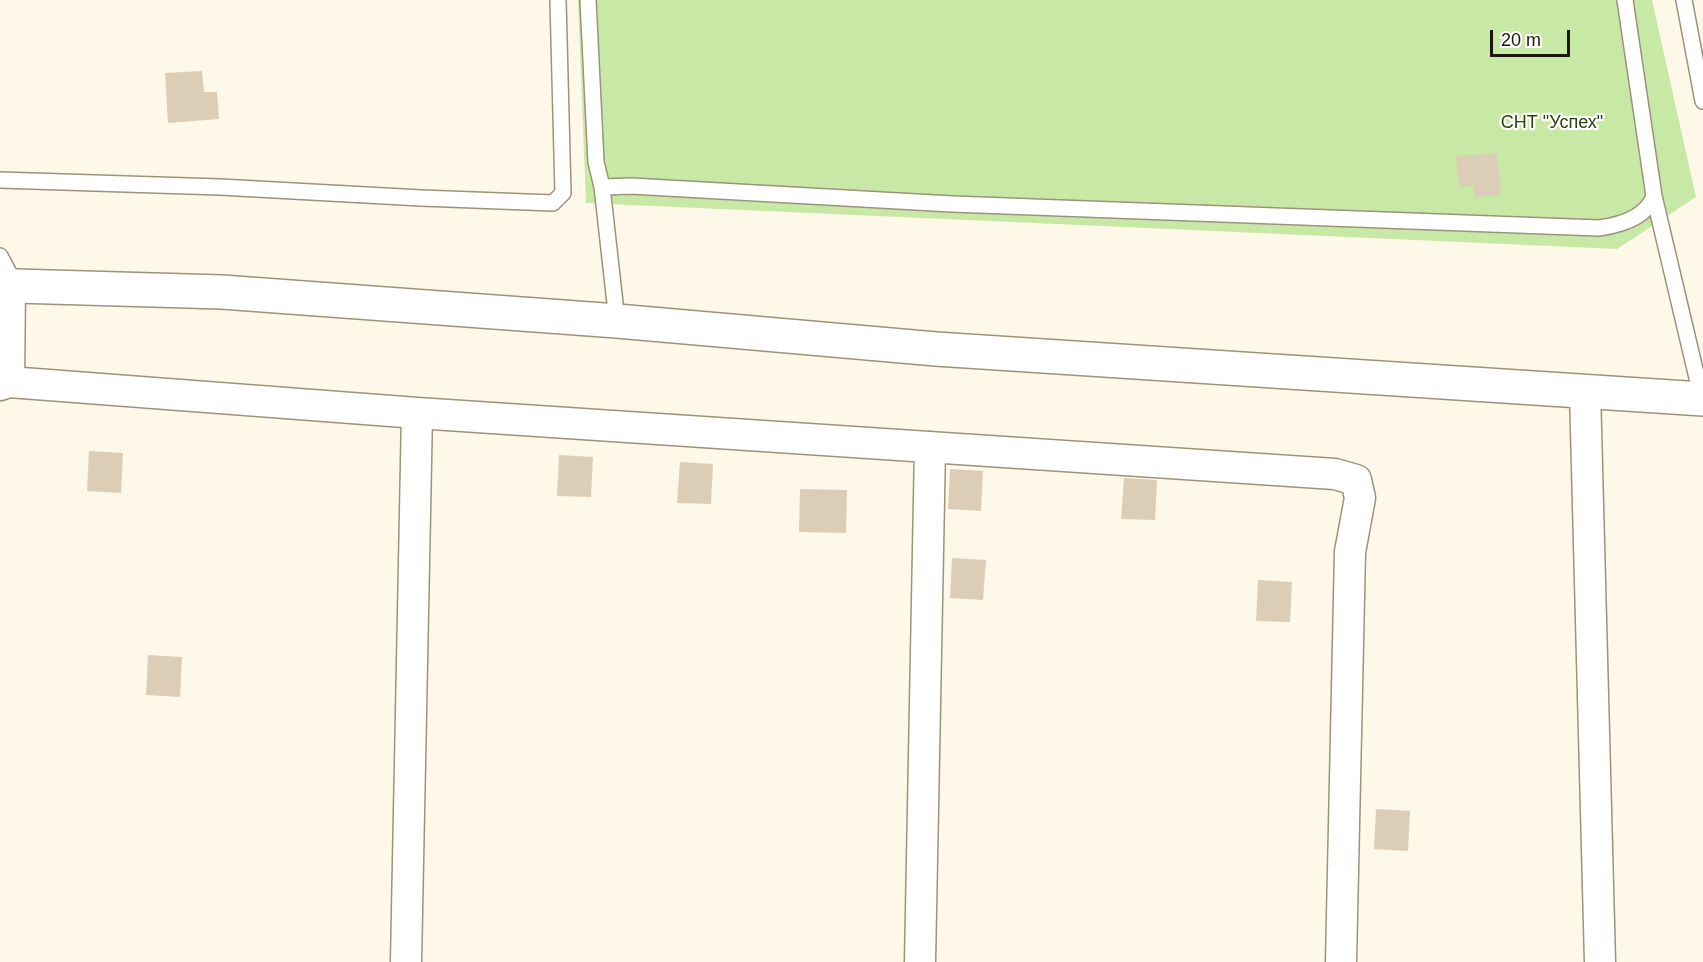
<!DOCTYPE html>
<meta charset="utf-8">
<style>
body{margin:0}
#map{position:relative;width:1703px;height:962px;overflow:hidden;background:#fef8e8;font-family:Helvetica,sans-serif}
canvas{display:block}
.scale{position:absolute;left:1490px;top:30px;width:80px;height:27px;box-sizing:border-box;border:3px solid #1b170e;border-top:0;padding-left:8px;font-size:18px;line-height:21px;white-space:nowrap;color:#1b170e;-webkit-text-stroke:4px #fff;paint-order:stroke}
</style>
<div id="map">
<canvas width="1703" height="962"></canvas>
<div class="scale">20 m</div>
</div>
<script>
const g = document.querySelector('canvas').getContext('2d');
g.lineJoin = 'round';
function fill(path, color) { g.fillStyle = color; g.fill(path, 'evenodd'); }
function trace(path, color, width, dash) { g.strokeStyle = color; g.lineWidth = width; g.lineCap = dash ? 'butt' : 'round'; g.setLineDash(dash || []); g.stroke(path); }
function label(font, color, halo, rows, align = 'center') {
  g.font = font + ' Helvetica,sans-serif'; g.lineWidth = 4.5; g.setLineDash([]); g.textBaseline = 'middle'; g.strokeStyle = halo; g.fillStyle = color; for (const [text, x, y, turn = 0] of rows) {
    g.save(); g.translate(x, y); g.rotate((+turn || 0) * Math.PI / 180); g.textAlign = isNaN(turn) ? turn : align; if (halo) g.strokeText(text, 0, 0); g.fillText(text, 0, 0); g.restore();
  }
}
fill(new Path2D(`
 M578,0H1652L1696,197L1617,249L586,203Z`), '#c8e9a6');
fill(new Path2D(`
 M202,71L204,92H217L219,119L168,123L165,73Z
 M1497,153L1501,195L1474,197L1473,186L1459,187L1456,156Z
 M89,451L123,453L121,493L87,491Z
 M559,455L593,457L591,497L557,496Z
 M680,462L713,464L711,504L677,503Z
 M950,469L983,471L981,511L948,509Z
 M1124,478L1157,480L1155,520L1121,519Z
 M800,489L847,490L846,533L799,532Z
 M952,558L986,560L983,600L950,598Z
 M1258,580L1292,582L1290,622L1256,621Z
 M148,655L182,657L180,697L146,695Z
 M1376,809L1410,811L1408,851L1374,849Z`), '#dccdb6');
const lane = new Path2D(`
 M588,0L596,162L602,187L617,321
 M1684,0L1703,101
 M0,180L220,187L421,198L553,203L563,193L558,0
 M602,187L631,186L952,204L1599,228C1621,225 1646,218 1654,196L1625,0
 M1654,196L1702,399
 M0,256L16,286`);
const street = new Path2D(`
 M9,382L10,287
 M0,385L9,382L417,413L1335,474L1356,480L1360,498L1350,552L1341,962
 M1585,391L1600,962
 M406,962L417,413
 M920,962L930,447`);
const secondary = new Path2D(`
 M0,288L16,286L222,292L617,321L936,349L1703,399`);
trace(lane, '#9d937b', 18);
trace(street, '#9d937b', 33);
trace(secondary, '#9d937b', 36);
trace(lane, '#fff', 15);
trace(street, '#fff', 30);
trace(secondary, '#fff', 33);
label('18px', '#2c420c', '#fff', [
 ["СНТ \"Успех\"",1552,123]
]);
</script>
